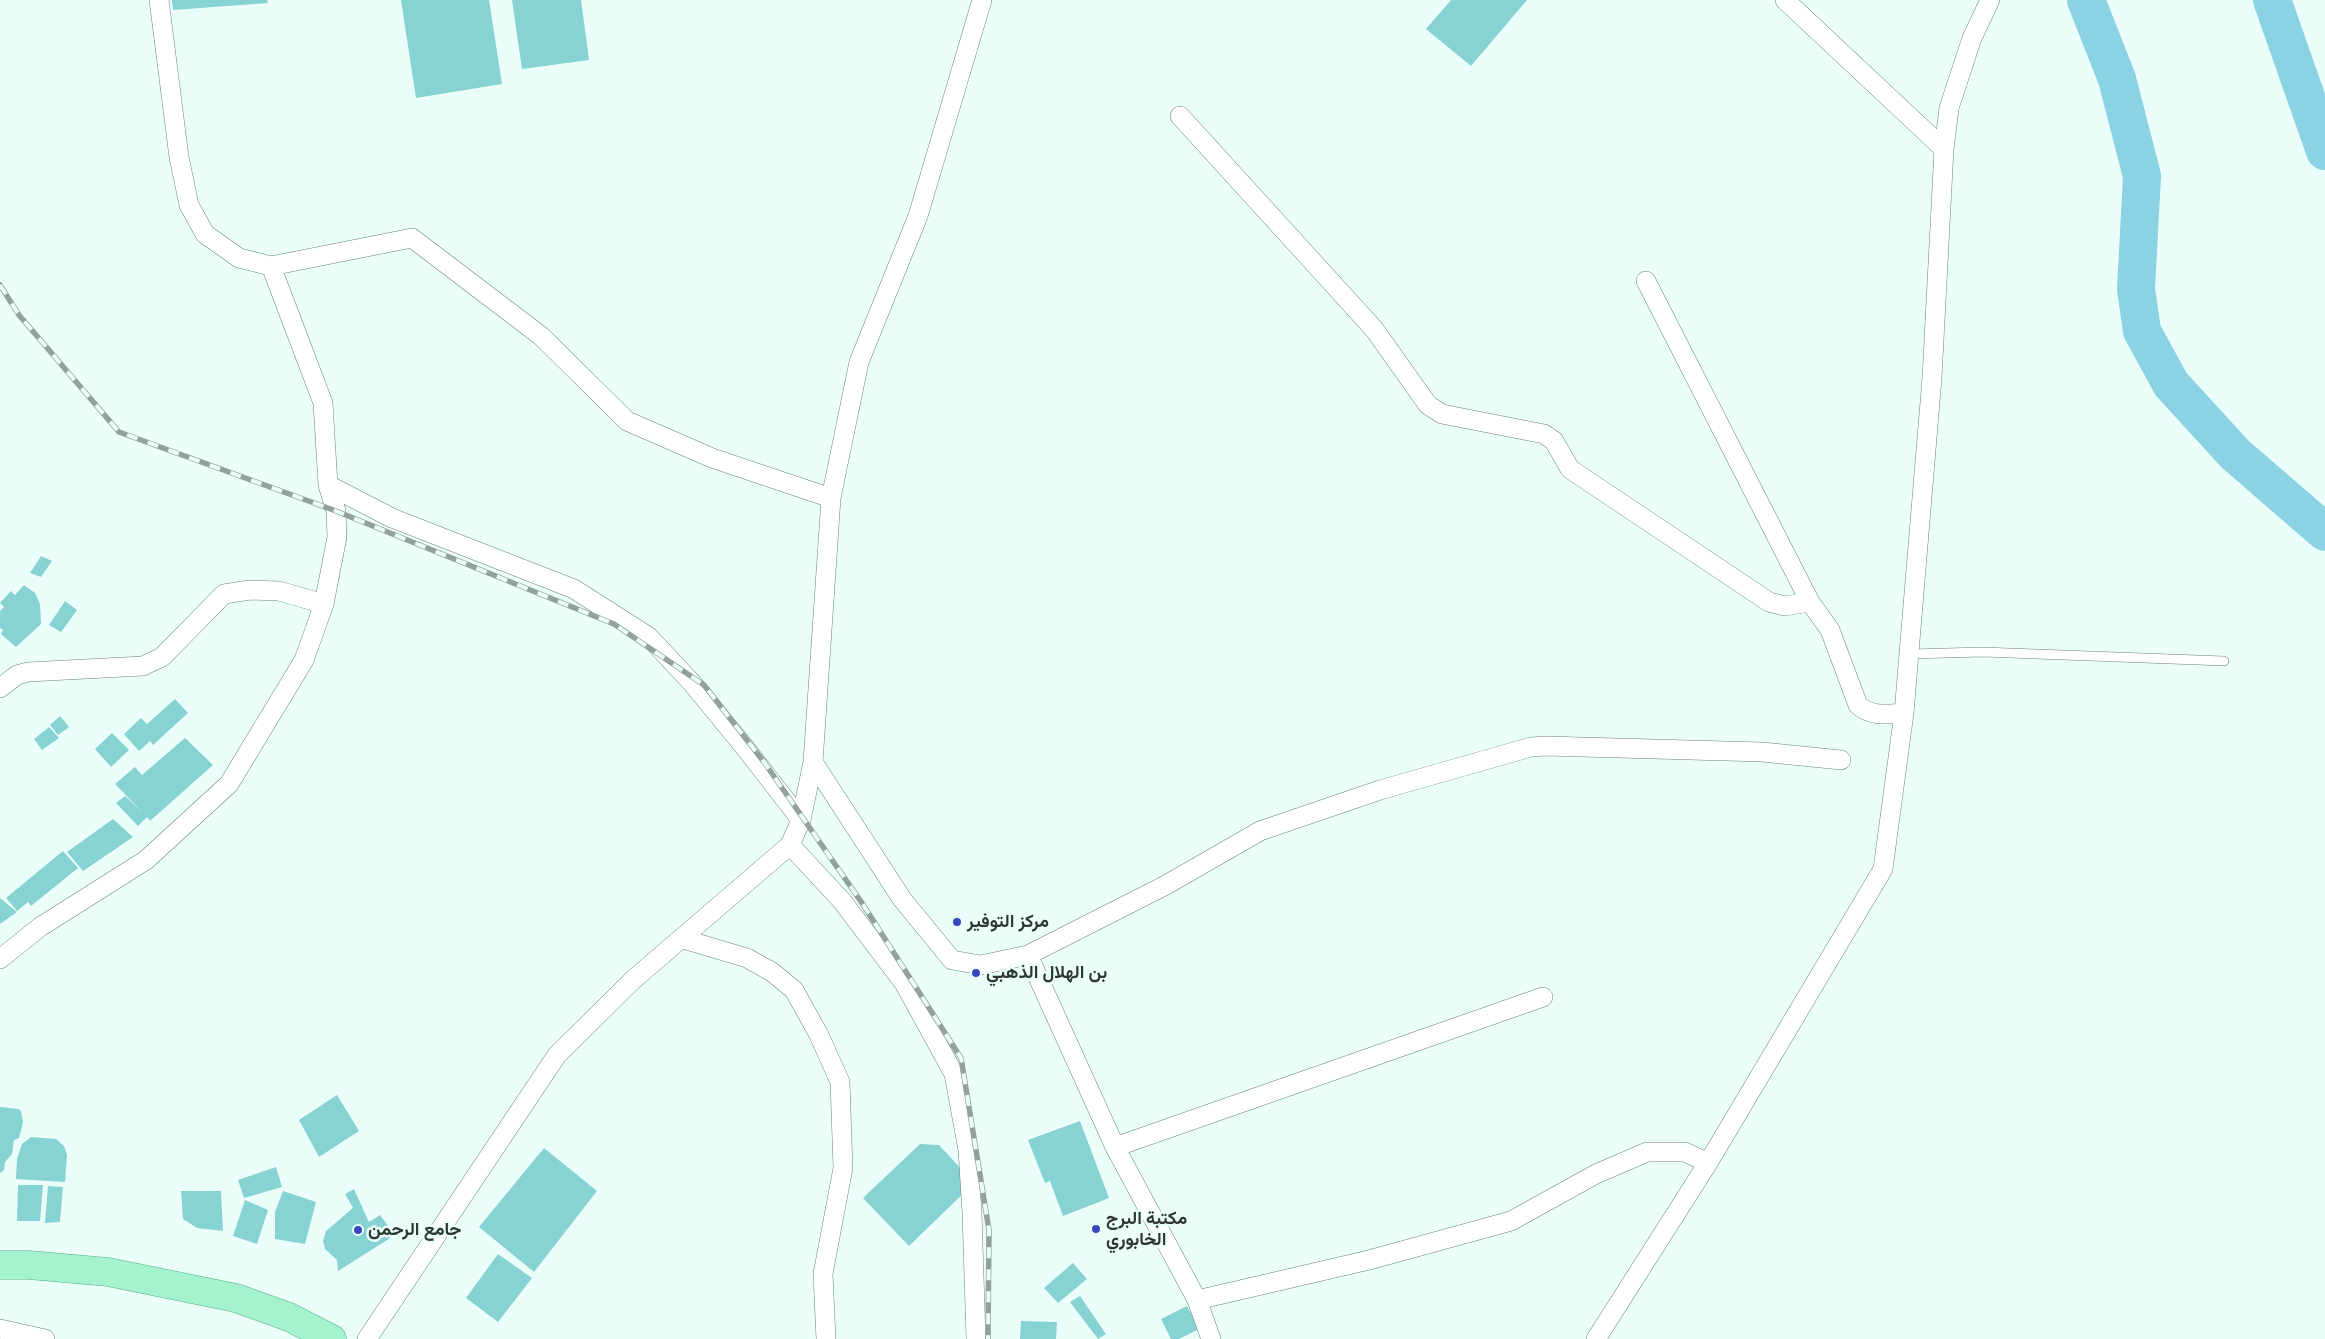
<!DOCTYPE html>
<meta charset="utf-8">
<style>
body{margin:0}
canvas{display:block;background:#ebfffa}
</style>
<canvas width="2325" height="1339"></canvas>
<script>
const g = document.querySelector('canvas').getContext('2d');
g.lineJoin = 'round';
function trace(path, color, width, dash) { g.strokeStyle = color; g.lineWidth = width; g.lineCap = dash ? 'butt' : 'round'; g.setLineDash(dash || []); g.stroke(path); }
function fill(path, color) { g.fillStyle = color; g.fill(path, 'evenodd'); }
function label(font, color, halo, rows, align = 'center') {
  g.font = font + ' "Archivo Narrow",Vazirmatn,sans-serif'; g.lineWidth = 5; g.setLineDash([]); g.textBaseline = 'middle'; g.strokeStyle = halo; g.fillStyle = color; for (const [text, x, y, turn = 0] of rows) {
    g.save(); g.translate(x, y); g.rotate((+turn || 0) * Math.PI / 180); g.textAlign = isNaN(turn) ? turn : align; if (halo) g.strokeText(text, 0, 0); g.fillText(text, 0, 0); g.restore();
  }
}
trace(new Path2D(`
 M2086,0L2117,79L2142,176L2136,289L2142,331L2171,384L2235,454L2325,532
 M2272,0L2325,151`), '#8bd2e4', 38);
fill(new Path2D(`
 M172,0H267L268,3L173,10Z
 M401,0H489L502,84L416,98Z
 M512,0H581L589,60L522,69Z
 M1451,0H1527L1471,66L1426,29Z
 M41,556L52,561L41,577L30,573Z
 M24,585L35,593L40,604L41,624L16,647L1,634L3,630L0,628V611L4,607L0,603L11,591L15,595Z
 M65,601L77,610L61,632L49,625Z
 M175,699L188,713L153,745L150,741L139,751L124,734L141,718L147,724Z
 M60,716L69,727L58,735L50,725Z
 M49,727L59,738L42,750L34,739Z
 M112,733L129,750L111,767L95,749Z
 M185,738L213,765L150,821L147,817L138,826L116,803L125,796L143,813L115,784L135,767L142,775Z
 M113,819L133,837L83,871L67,852Z
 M63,851L78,868L31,906L28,902L17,911L6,898Z
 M0,898L17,912L0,924Z
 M337,1095L359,1131L319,1157L299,1120Z
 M0,1107L18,1109L21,1111L23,1122L19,1138L14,1140L12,1154L5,1162L4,1170L0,1173Z
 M1080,1121L1109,1198L1063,1216L1050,1181L1045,1183L1028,1140Z
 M31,1137L56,1139L64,1146L67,1155L65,1182L16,1179L17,1159L22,1144Z
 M920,1144L939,1145L966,1174L968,1189L909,1246L863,1198Z
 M544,1148L597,1191L534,1272L479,1227Z
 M276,1167L282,1187L244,1198L238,1180Z
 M18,1185H43L40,1221H17Z
 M48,1186L63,1187L60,1222L45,1223Z
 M354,1189L369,1222L380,1215L395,1235L338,1271L337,1260L325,1249L323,1241L326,1231L353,1208L345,1194Z
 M181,1191H221L223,1231L197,1228L183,1219Z
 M283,1191L316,1202L305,1244L275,1239V1212Z
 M245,1200L268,1210L257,1244L233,1236Z
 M498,1254L532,1278L498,1322L466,1298Z
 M1073,1263L1087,1279L1058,1303L1044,1288Z
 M1080,1296L1106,1334L1098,1339L1070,1302Z
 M1187,1306L1199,1329L1179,1339H1171L1161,1319Z
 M1021,1321L1057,1322L1056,1339H1020Z`), '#87d2d3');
const lane = new Path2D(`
 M1909,654L1983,652L2224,661`);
const street = new Path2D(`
 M982,0L918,216L859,362L831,498L813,762L902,899L952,960L981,965L1028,955L1166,885L1260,831L1380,790L1531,747L1545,746L1762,752L1841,760
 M1785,0L1944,149
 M1180,116L1374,329L1428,405L1442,414L1544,434L1554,441L1570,469L1769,602L1785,606L1810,602
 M271,266L412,238L541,336L627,421L712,458L831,498
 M1646,281L1810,602L1830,630L1858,705C1871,717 1887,714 1904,713
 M328,485L392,518L574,589L649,637L692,683L746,749L801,820
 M0,688L17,675L28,672L143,666L162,657L171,648L224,594L250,590L279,591L324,604
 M790,845L842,901L904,983L954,1074L968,1150L972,1213L976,1339
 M683,939L747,958L772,972L794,990L819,1035L840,1082L843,1168L823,1274L826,1339
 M1028,955L1115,1147L1197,1300L1211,1339
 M0,959L40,927L146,860L229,784L304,660L324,604L337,537L336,511L328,485L323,403L271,266L239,258L205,234L189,205L179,157L159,0
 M1115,1147L1543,997
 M1197,1300L1369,1260L1511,1221L1596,1174L1647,1152H1685L1708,1163
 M0,1329L45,1339
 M367,1339L557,1055L634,979L790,845L801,820L813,762
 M1596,1339L1708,1163L1883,869L1904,713L1932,378L1944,149L1949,108L1972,38L1990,0`);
const primary = new Path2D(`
 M0,1265H29L108,1272L236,1298L289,1317L332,1339`);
trace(lane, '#6a807b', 10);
trace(street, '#6a807b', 20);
trace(primary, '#54ac83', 29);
trace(lane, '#fff', 9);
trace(street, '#fff', 19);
trace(primary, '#a5f3ce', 28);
const rail = new Path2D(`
 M0,285L19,315L119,432L336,511L614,624L704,685L764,762L862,903L961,1058L989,1230L988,1339`);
trace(rail, '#92a19d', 5.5);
trace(rail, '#ebfffa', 4, [11]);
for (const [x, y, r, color] of [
 [957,922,5,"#3648ba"],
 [976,973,5,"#3648ba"],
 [1096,1229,5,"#3648ba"],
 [358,1230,5,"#3648ba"]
]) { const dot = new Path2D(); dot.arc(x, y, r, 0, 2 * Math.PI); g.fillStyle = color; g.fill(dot); trace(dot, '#ebfffa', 2); }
label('bold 18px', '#2e3735', '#ebfffa', [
 ["مركز التوفير",967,922],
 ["بن الهلال الذهبي",986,973],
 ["مكتبة البرج",1106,1219],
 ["الخابوري",1106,1240],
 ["جامع الرحمن",368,1230]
], 'left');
</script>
